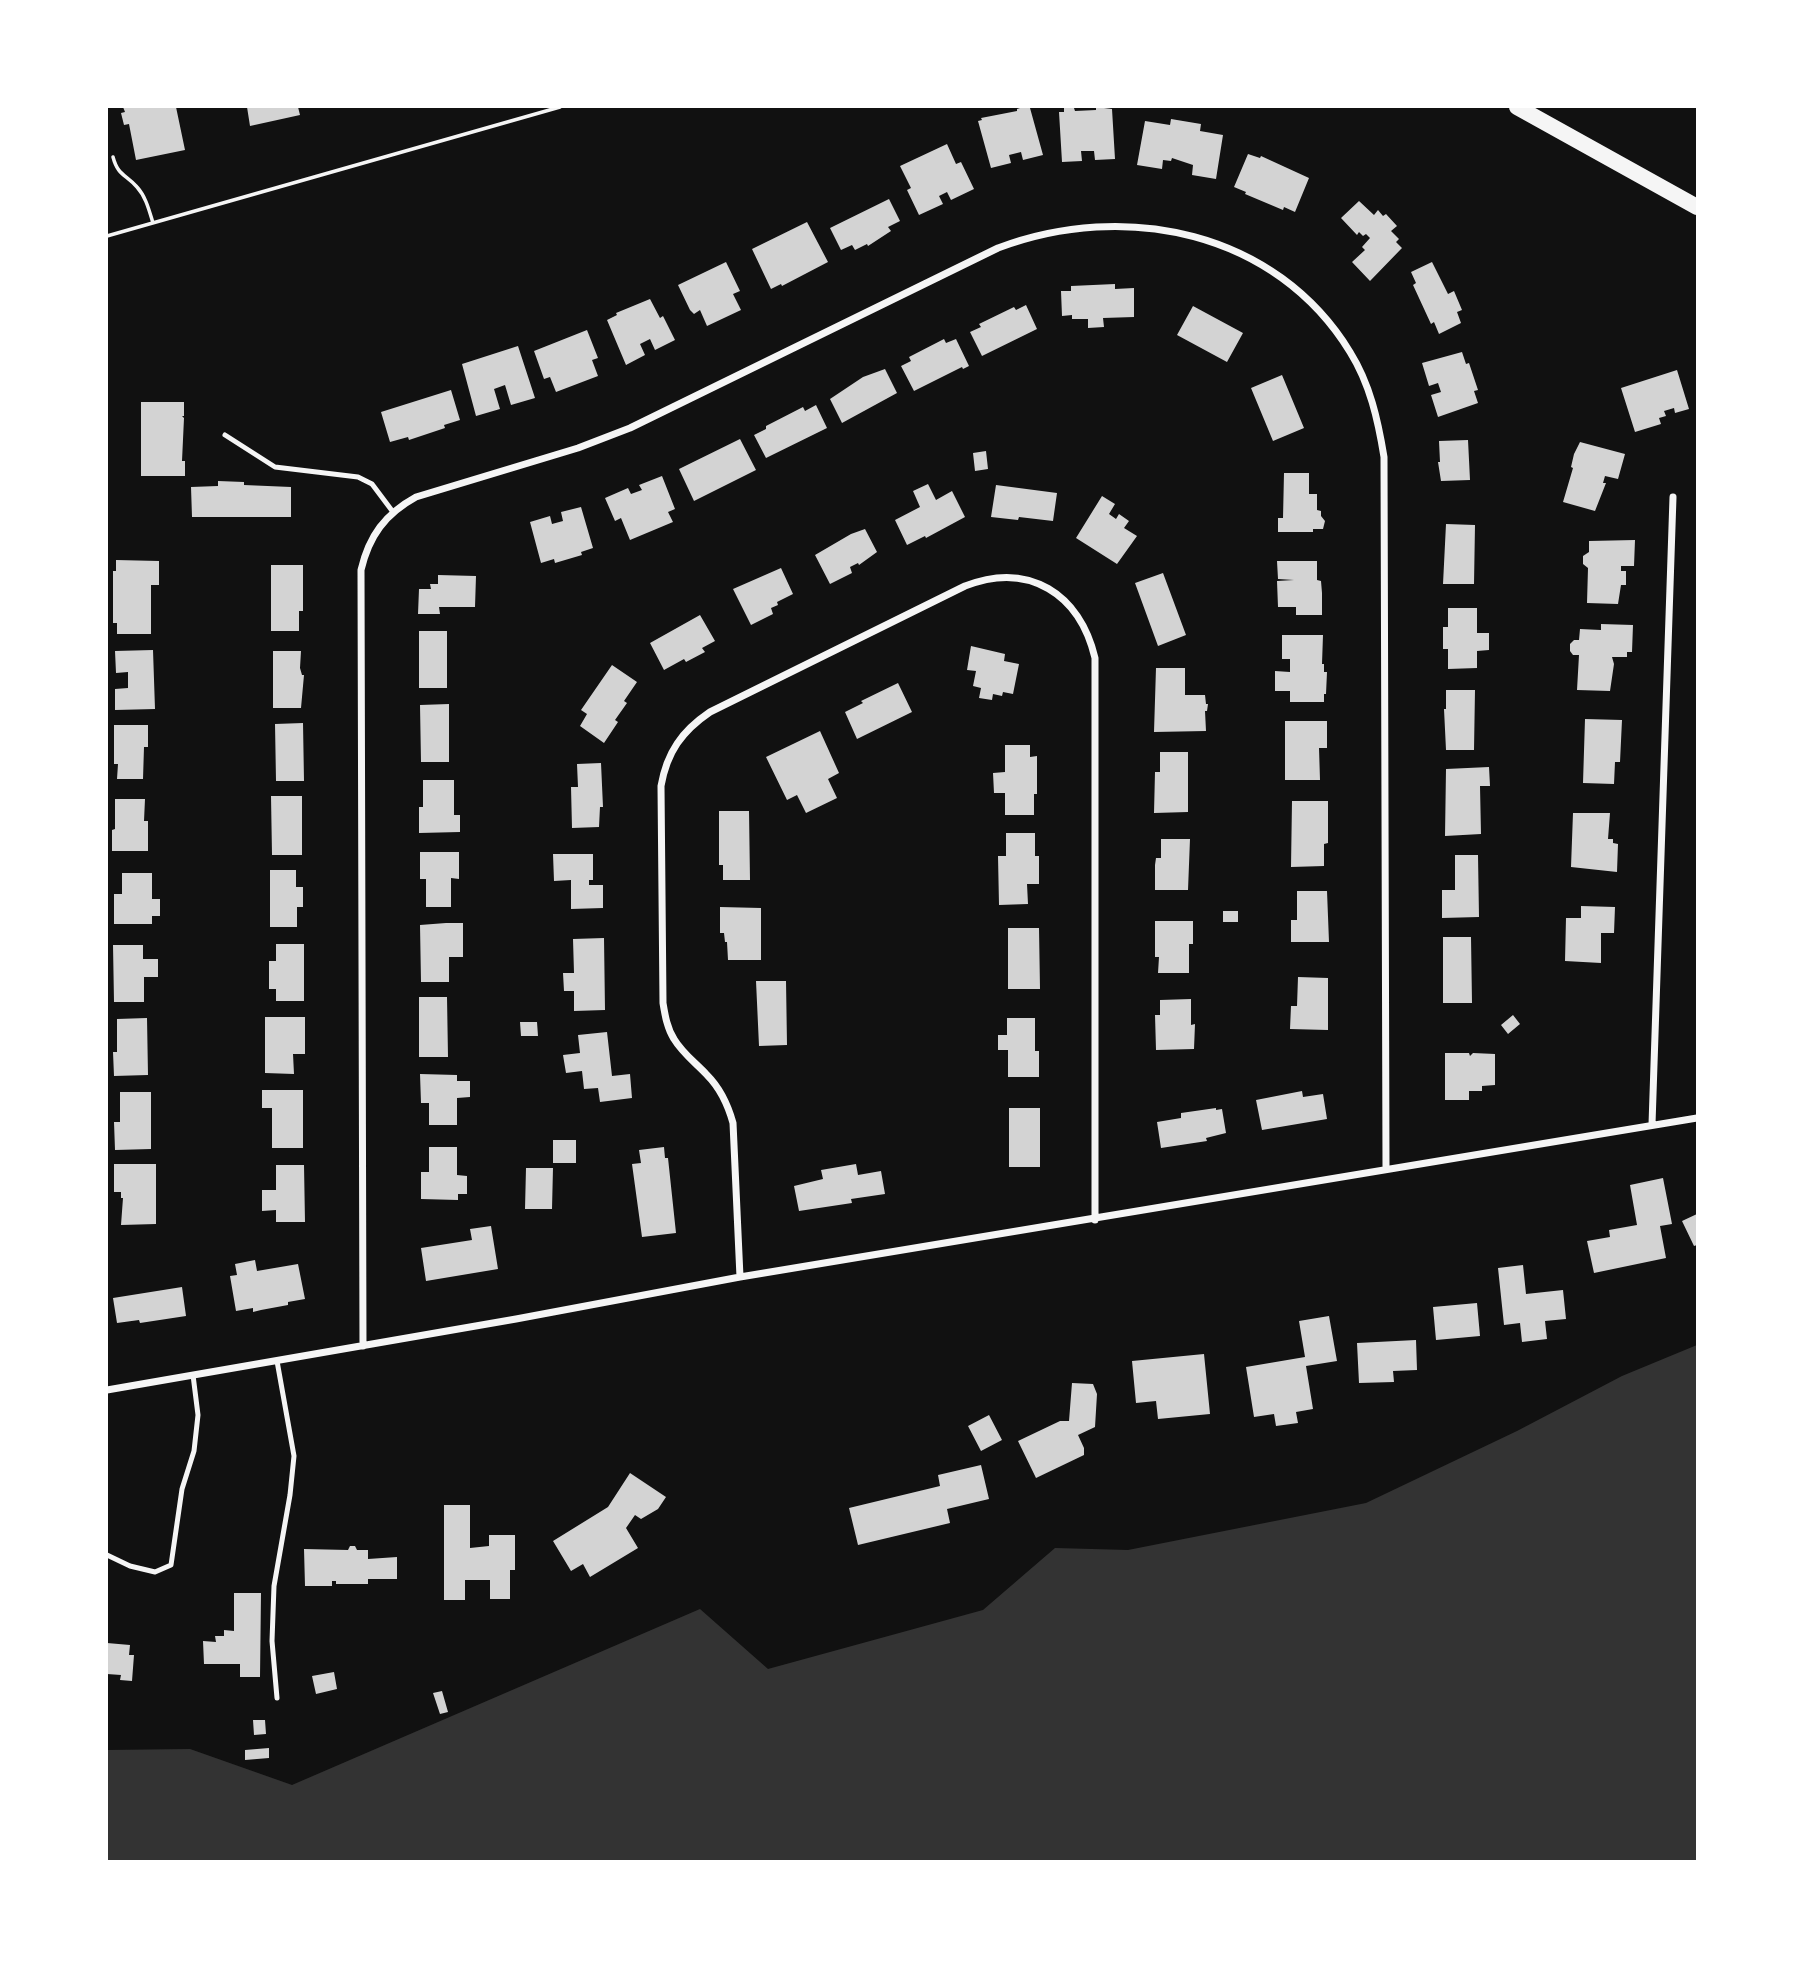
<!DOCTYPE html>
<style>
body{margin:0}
#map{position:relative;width:1804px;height:1968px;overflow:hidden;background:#111;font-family:"Noto Sans",sans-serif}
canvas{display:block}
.frame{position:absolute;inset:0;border:108px solid #fff;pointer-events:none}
</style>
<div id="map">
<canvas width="1804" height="1968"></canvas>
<div class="frame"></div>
</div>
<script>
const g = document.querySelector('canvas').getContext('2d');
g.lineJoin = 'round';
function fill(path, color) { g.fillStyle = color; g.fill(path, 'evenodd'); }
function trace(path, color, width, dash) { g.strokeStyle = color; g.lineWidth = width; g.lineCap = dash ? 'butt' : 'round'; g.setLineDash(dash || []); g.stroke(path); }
fill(new Path2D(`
 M1697,1345V1861H107V1750L190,1749L292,1785L700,1609L768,1669L983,1610L1055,1548L1128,1550L1366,1503L1517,1431L1622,1376Z`), '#333');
fill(new Path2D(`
 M123,107H176L185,150L136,160L129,124L124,125L121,113L125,112Z
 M247,107H298L300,115L250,126Z
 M1023,107L1030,108L1043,155L1023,160L1021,152L1009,155L1011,163L991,168L978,121L982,120L981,118L1017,111V109Z
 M1096,107L1112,109L1115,159L1095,160L1094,151H1081L1082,161L1062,162L1059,112H1064V108H1074L1075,111L1096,110Z
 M1171,119L1201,124L1200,131L1223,135L1216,179L1192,175L1193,165L1172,158L1171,161L1163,160L1162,169L1137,165L1145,121L1170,125Z
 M947,144L956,164L961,162L974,189L951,200L947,192L939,196L943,204L919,215L907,190L911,188L900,166Z
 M1248,154L1260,158L1261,156L1309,178L1295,212L1284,207L1283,210L1245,194L1246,192L1234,187Z
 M889,199L900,221L888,227L891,231L868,246L867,244L855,250L852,245L841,250L830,228Z
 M1359,201L1374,215L1378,210L1383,216L1386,214L1397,226L1391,231L1399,239L1396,242L1402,248L1370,281L1352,262L1365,250L1362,247L1370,238L1366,234L1363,236L1359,232L1357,235L1341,218Z
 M807,222L828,262L782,286L781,284L771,289L752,249Z
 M726,262L740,291L733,294L741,310L707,326L700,310L694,314L690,310L678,285Z
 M1432,262L1448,294L1454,291L1462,310L1457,312L1461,323L1439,334L1434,322L1431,324L1413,285L1416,283L1411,272Z
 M1115,284V289L1134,288V317L1103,318L1104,327L1088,328V319H1072V315L1062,316L1061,291H1071V286Z
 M650,299L660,318L663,316L675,340L655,350L650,339L640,344L645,355L626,365L607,320L617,315L616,313Z
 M1026,305L1037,329L982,356L970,332L981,327L979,324L1014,307L1016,310Z
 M1193,306L1243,333L1227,362L1177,335Z
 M587,330L598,358L592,360L598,376L556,392L550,377L544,379L534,351Z
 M944,339L946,343L956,339L969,366L963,369L962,367L914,391L901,366L911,361L909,357Z
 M518,346L535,398L511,405L505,385L494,389L500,409L476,416L462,364Z
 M1462,352L1466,364L1469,363L1478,390L1474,391L1478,403L1438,417L1431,395L1441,392L1438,383L1429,386L1422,363Z
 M885,369L897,393L842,423L830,399L863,377Z
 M1677,370L1689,409L1675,413L1674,408L1664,411L1666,416L1659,418L1661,424L1635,432L1621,388Z
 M1282,375L1304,428L1273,441L1251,388Z
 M451,390L460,420L444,425L445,428L409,440L408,437L390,442L381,412Z
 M141,402H184V416H182L184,418L182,461H185V476H141Z
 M816,405L827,428L766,458L754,435L766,429V426L803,407L805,411Z
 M740,439L756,470L694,501L679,469Z
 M1468,440L1470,480L1441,481L1438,462H1440L1439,441Z
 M1580,442L1625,454L1618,479L1605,476L1603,483H1606L1595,511L1563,502L1573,468L1571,467L1574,454Z
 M986,451L988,469L975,471L973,453Z
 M1284,473H1309V494H1317V510L1321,511V516L1325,521L1323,529H1313V532H1278V518H1283Z
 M662,476L675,509L668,512L673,522L630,540L621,518L615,521L605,498L628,488L631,494L642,490L639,485Z
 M218,481L244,482V485L291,487V517H192L191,487L218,486Z
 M928,484L936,500L952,491L965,517L926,538L925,536L907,545L895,520L920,507L913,491Z
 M996,485L1057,493L1053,521L1019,517L1018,520L991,517Z
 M1102,496L1115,504L1109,514L1116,519L1119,514L1129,521L1124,528L1137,536L1117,564L1076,538Z
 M581,507L593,548L581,552L582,555L555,563L554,559L541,563L530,522L550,516L552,524L563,521L561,512Z
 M1446,524L1475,525L1474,584H1443Z
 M865,529L877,552L859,565L858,563L850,567L852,573L830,584L815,555L851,534Z
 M1635,540L1634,566H1621V571H1626V585H1621L1618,604L1587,603L1588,568L1583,564V556L1589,552V541Z
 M116,560L159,561V585H151V634H117V623H113V571H116Z
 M1277,561H1317V580L1321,581L1322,593V615H1296V607H1278L1277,581L1294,580L1278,579Z
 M271,565H303V611H299V631H271Z
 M781,568L793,594L777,602L778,605L771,608L773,614L751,625L733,589Z
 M1163,573L1186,635L1158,646L1135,583Z
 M438,575L476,576L475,607H439L440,614H418L419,589H431L430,584H438Z
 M1448,608H1477V633H1489V650L1477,651V668L1448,669V649H1443V627H1448Z
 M700,615L715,641L702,648L705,652L686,662L684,659L664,670L650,643Z
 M1601,624L1633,625L1632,652H1627V657H1612L1614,664L1610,691L1577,690L1579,655H1573L1570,651V644L1574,640H1579L1580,629L1601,630Z
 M419,631H447V688H419Z
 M1282,635H1323L1322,664H1324V672H1327L1326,694H1324V702H1290V691H1275V671L1290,672V659H1282Z
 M971,646L1005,654L1004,661L1019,664L1013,694L1003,692L1002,696L993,694L992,700L979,698L981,688L973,686L976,671L967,670Z
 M153,650L155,709L115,710V689L128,688V672L116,673L115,651Z
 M273,651H301L300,668L302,675H304L301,708H273Z
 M612,665L637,682L624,701L627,703L615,720L618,722L604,743L580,726L587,714L581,710Z
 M1156,668H1185V695H1205L1206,704H1208L1207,711H1205L1206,731L1154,732Z
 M898,683L912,712L857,739L845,712L863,703L861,701Z
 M1446,690H1475L1474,750H1446L1444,709H1446Z
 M449,704V762H421L420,705Z
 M1585,719L1622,720L1620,762H1615L1614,784L1583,783Z
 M1285,721H1327V748H1319L1320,780H1285Z
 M303,723L304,781H276L275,724Z
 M114,725H148V747H144L143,779H117L118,764H114Z
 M820,731L839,773L828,779L837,798L806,813L797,795L787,800L766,757Z
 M1005,745H1030V757L1037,756V794H1034V815H1005V793H994L993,773L1005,772Z
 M1160,752H1188V812L1154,813L1155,772H1160Z
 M601,763L603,807H600L599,827L572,828L571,787H578L577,764Z
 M1489,767L1490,786H1480L1481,834L1445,836L1446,769Z
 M423,780H454V815H460V832L419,833V807H423Z
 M271,796H302V855H272Z
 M115,799H145L144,821H148V851H112V830L115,829Z
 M1292,801H1328V843L1324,844V866L1291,867Z
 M719,811H749L750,880H723V865H719Z
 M1573,813H1610L1608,839H1613V843L1618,844L1617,872L1571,867Z
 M1006,833H1035V856H1039V884H1027L1028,904L999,905L998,856H1006Z
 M1161,839H1190L1188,890H1155V865L1156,858H1161Z
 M420,852H459V879L451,878V907H426V879H420Z
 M553,854H593V880H589V885H603V908L571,909V880L554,881Z
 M1455,855H1478L1479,917L1442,918V890H1455Z
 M270,870H296V887H303V907H297V927H270Z
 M122,873H152V899H160V916H152V924H114V894H122Z
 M1297,891H1327L1329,942H1291V920H1297Z
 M1581,906L1615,907L1614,933H1601V963L1565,961L1566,918H1581Z
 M720,907L761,908V960H728L727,942H725L724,933H720Z
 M1223,911H1238V922H1223Z
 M1155,921H1193V944H1189V973H1158L1159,957H1155Z
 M446,923H463V957H449V982H421L420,925Z
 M1008,928H1039L1040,989H1008Z
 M1443,937H1471L1472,1003H1443Z
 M604,938L605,1010L574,1011V991H564L563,973H574L573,939Z
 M276,944H304V1001H276V989H269V961H276Z
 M113,945H143V959H158V977H144V1002H114Z
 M1298,977L1328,978V1030L1290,1029L1291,1006H1297Z
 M756,981H786L787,1045L759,1046Z
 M419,997H447L448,1057H419Z
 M1191,999V1025L1195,1024L1194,1049L1156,1050L1155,1015H1160V1000Z
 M1513,1015L1520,1024L1508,1034L1501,1025Z
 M265,1017H305V1054H293L294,1074L265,1073Z
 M147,1018L148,1075L114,1076L113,1052H117V1019Z
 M1007,1018H1035V1051H1039V1077H1008V1050H998V1035H1007Z
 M520,1022H537L538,1036H521Z
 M607,1032L612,1076L630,1074L632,1098L600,1102L598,1088L584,1089L582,1071L566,1073L563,1055L580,1053L578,1035Z
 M1445,1053H1469L1470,1056L1473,1053L1495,1054V1085L1482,1086V1091H1469V1100H1445Z
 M420,1074L457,1075V1081H470V1097L457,1098V1125H429V1103H421Z
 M262,1090H303V1148H272V1108H262Z
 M1302,1091L1303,1097L1323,1094L1327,1119L1262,1130L1256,1100Z
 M120,1092H151V1149L115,1150L114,1122H120Z
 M1009,1108H1040V1167H1009Z
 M1216,1108V1110L1222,1109L1226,1133L1206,1138L1207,1141L1161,1148L1157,1122L1181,1118V1113Z
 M553,1140H576V1163H553Z
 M429,1147H457V1175L467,1176V1194H458V1200L421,1199V1172H429Z
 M664,1147L665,1158H668L676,1233L642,1237L632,1164L641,1163L639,1150Z
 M114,1164H156V1224L121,1225L123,1198H121V1192H114Z
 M856,1164L858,1175L881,1171L885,1194L851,1199L852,1203L799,1211L794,1186L823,1179L821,1170Z
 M276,1165H304L305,1222H276V1210L262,1211V1190H276Z
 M526,1168H553L552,1209H525Z
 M1663,1178L1672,1224L1660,1226L1666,1258L1594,1273L1587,1241L1610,1237L1609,1230L1637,1225L1630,1185Z
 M1697,1214V1245L1694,1246L1682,1221Z
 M491,1226L498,1269L426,1281L421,1248L472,1240L470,1229Z
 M255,1260L257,1271L298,1264L305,1299L288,1302V1305L261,1310L253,1312V1308L236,1311L230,1276L237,1275L235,1264Z
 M1523,1265L1526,1294L1563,1290L1566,1319L1545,1321L1547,1339L1522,1342L1520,1323L1504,1325L1498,1268Z
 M182,1287L186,1316L140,1323L139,1320L117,1323L113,1298Z
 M1477,1303L1480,1336L1436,1340L1433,1307Z
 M1329,1316L1337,1361L1306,1366L1313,1409L1296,1412L1298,1423L1276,1426L1274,1414L1254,1417L1246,1367L1305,1357L1299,1321Z
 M1416,1340L1417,1370L1393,1371L1394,1382L1359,1383L1357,1343Z
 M1204,1354L1210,1414L1158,1419L1156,1401L1136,1403L1132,1361Z
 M1072,1383L1093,1384L1097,1394L1095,1427L1078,1435L1084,1448V1455L1036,1478L1018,1441L1060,1421H1069Z
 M989,1415L1002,1440L981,1451L968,1426Z
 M981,1465L989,1499L947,1509L950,1523L858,1545L849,1508L940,1486L938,1475Z
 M630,1473L666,1497L658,1509L641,1519L635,1515L626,1528L638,1548L590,1577L583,1564L571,1571L553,1541L608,1507Z
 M444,1505H470V1548L489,1546V1535H515V1570H510V1599H490V1580H465V1600H444Z
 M350,1546H355L357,1550H368V1559L397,1557V1579H368V1584H336V1581H332V1586H305L304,1549L348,1550Z
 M234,1593H261L260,1677H240V1664H204L203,1641L216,1642L215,1636H224V1630L234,1631Z
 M107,1643L130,1645L129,1655H134L132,1681L120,1680L121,1675L107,1674Z
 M334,1672L337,1689L316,1694L312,1676Z
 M442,1691L448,1712L440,1714L433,1693Z
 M253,1720H265L266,1734L254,1735Z
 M269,1748V1758L245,1760V1750Z`), '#d3d3d3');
trace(new Path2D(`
 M113,157C118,176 126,174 137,187C146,197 149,210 153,223
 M107,236L560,107`), '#f5f5f5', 3.5);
trace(new Path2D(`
 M225,435L275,467L358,477L372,484L393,512
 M107,1555L130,1566L155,1572L171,1565L182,1489L194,1451L198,1415L193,1375
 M277,1698L272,1641L274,1586L290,1495L294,1456L277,1361`), '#f5f5f5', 5);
trace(new Path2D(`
 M1652,1124L1673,497
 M740,1277L733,1123C728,1105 721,1089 707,1075C696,1063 683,1054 674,1039C667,1028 665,1015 663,1003L661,786C667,752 682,731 710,712L965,586C1029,561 1080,594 1095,658V1220
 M363,1346L361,570C369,536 385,514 416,497L578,448L630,428L998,248C1125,200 1276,231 1350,352C1370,384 1378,420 1384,457L1386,1169
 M107,1390L516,1319L740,1277L1697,1118`), '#f5f5f5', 7);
trace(new Path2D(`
 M1517,107L1697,207`), '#f5f5f5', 16);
</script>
